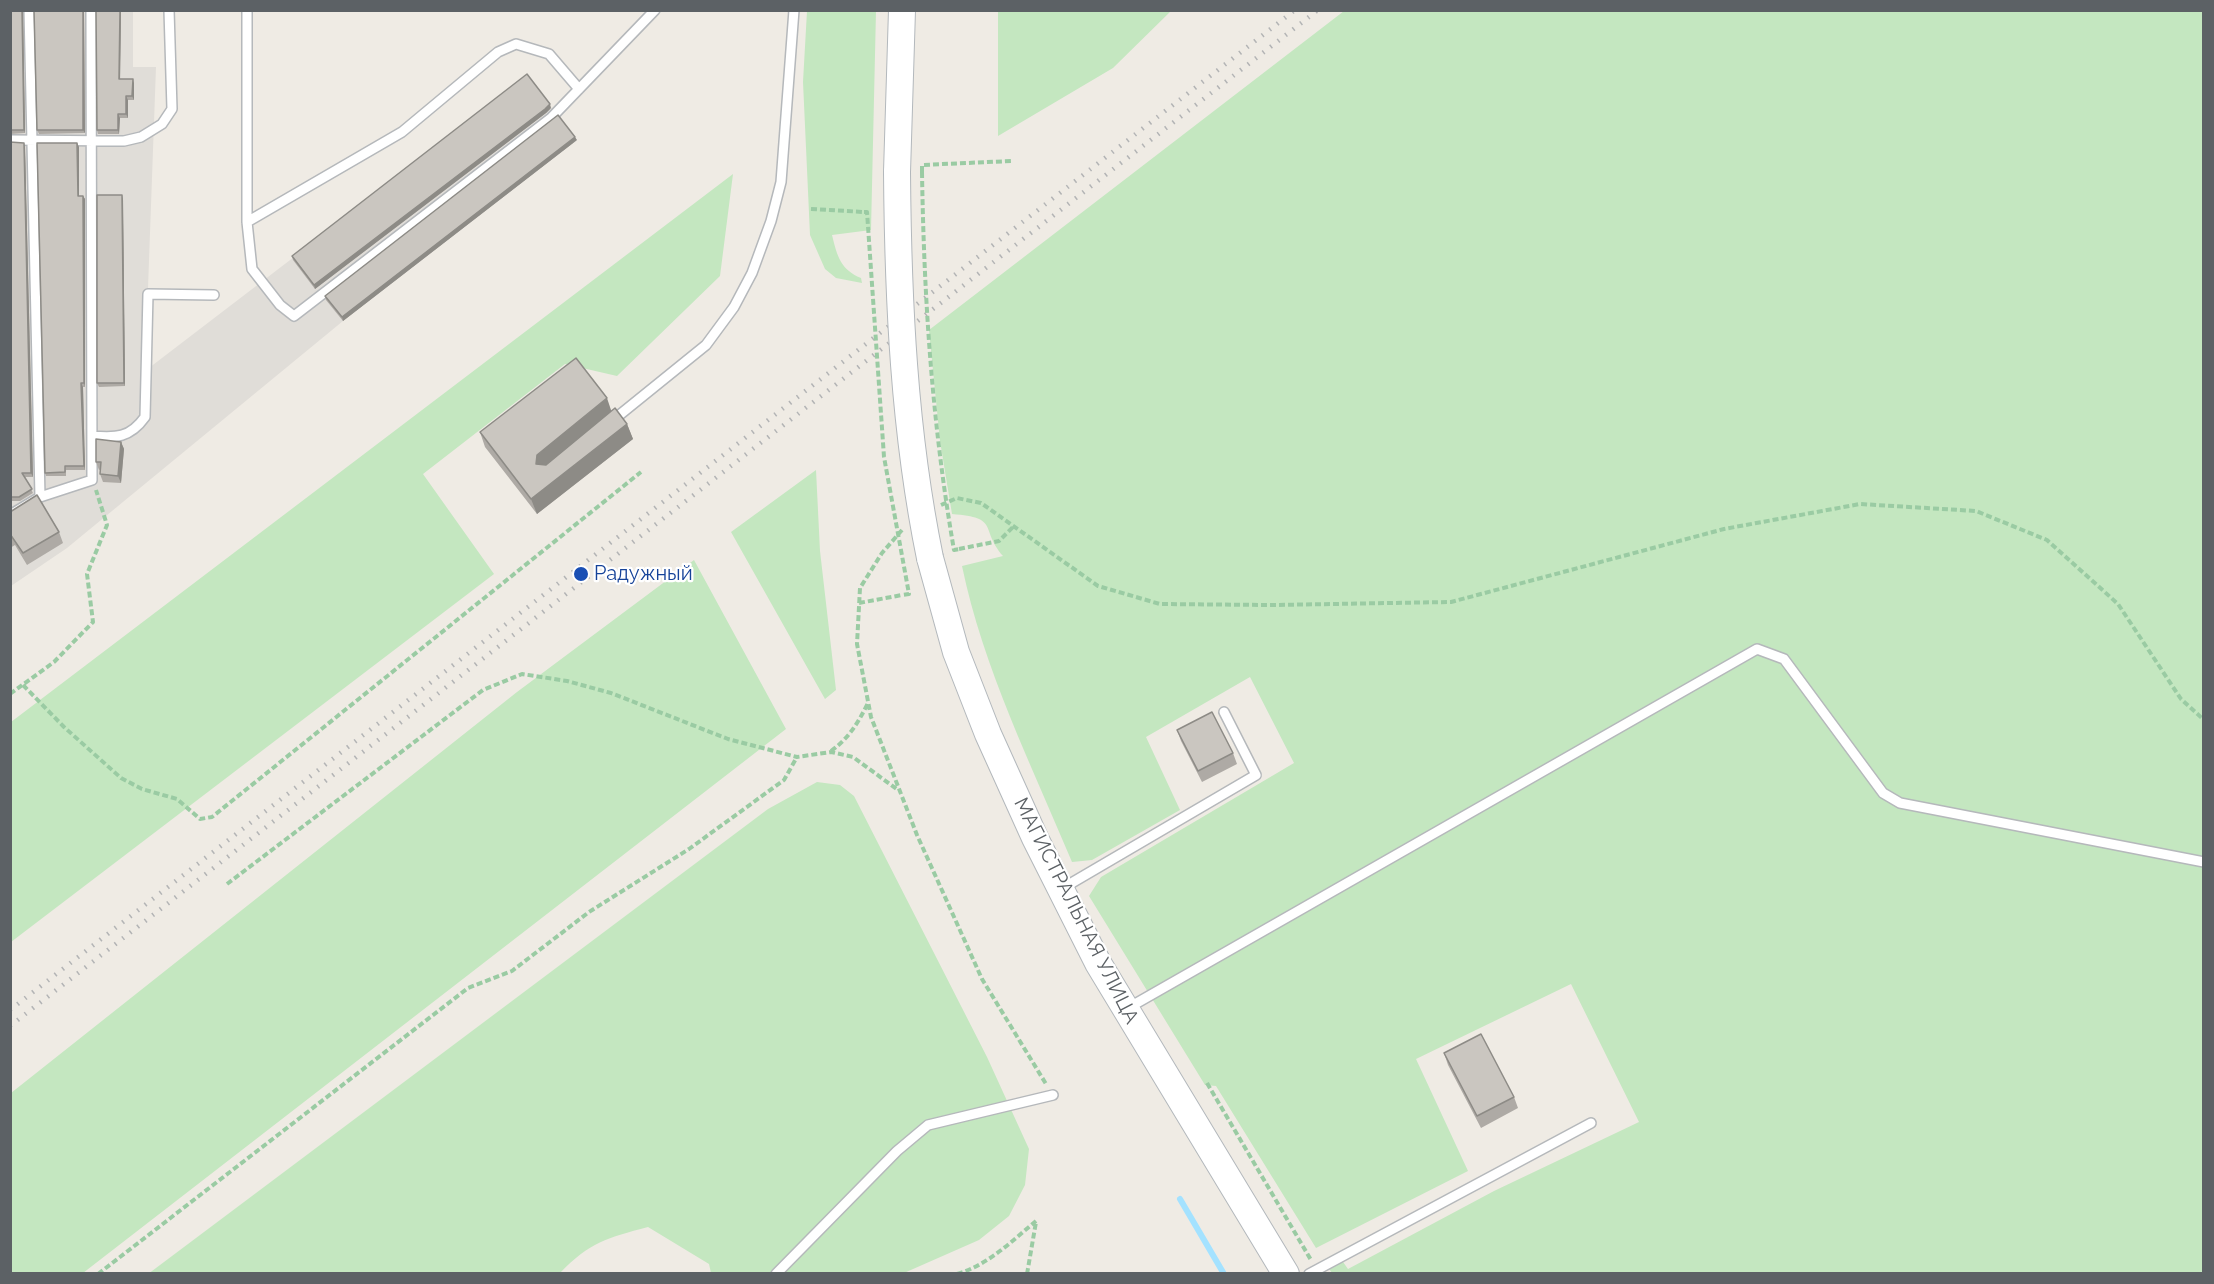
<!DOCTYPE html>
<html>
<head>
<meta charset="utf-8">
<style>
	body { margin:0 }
	#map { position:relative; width:2214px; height:1284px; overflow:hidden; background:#efebe4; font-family:Raleway,sans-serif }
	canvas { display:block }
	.frame { position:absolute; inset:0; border:12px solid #5c6165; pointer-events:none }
</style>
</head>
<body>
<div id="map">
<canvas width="2214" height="1284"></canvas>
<div class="frame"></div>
</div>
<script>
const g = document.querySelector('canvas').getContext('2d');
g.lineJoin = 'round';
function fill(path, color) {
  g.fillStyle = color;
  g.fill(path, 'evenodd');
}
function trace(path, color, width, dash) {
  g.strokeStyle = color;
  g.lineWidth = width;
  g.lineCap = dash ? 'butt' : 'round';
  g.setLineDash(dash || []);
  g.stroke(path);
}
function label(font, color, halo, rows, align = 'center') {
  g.font = font + ' Raleway,sans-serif';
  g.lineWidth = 4.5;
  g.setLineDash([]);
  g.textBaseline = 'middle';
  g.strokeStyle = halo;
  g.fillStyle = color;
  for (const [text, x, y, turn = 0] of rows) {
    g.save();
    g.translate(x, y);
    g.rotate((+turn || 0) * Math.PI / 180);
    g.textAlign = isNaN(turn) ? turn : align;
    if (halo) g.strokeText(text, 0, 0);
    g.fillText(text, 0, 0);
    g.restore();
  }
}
fill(new Path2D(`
	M11,11H133V67H156L145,371L528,78L577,140L343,321L67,548L11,586Z`), '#e0ddd8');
fill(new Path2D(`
	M807,11H876L871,230L832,235C837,256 841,270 861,278L862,283L836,278L825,269L810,235L803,82Z
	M998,11V10L1171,11L1113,68L998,136Z
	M1344,11H2203V1273H1332L1327,1266L1341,1259L1348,1269L1494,1191L1639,1122L1571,984L1416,1059L1468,1171L1316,1248L1216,1086L1205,1085L1089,896L1101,877L1294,763L1250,677L1146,737L1180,810L1092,860L1072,862C1032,766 983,668 962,566L1003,556C979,528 1001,518 952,514L940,441L929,330Z
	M733,174L720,276L617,376L565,364L423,474L494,574L11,942V722Z
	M816,470L820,551L836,690L825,699L731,532Z
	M694,560L786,729L83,1273H11V1093L517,692Z
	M817,782L840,785L854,796L987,1057L1029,1149L1025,1185L1009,1216L979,1240L904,1273H711L709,1264L648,1227C607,1238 590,1242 560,1273L148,1274L768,809Z`), '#c4e7c0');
trace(new Path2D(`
	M1180,1199L1224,1274`), '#a4e2ff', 6);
const lane = new Path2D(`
	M29,10L40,497
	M247,10V222L252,269L280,305L294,316L551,118L655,10
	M10,140L124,141L141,137L162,124L172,109L169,10
	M247,222L402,132L498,52L516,44L549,54L579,89
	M612,421L706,345L734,307L752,273L771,221L781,182L794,10
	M92,436C116,438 130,438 145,417L148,294L214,295
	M10,515L40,497L92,480L91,10
	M1063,888L1256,775L1224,712
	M1128,1008L1757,649L1784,659L1883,793L1900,803L2204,862
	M776,1274L897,1151L928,1125L1053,1095
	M1309,1274L1591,1123`);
const secondary = new Path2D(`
	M897,172L902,10
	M930,558L956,652L988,734L1035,838L1098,963L1286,1274`);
trace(lane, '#b5b8bb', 12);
trace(secondary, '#b3b8bc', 28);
trace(new Path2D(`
	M922,172V165L1011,161
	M811,209L864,212
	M941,505L957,498L981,503L1098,586L1160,604L1272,605L1451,602L1724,529L1860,504L1976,511L2047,540L2118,604L2181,699L2204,720
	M902,530L882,553L860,588L857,644L871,717L917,835L982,979L1046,1084
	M959,549L999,541L1014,526
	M859,603L902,595
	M23,685L64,727L121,778L142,789L177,799L200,819L212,817L641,472
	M10,694L54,662L93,622L87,574L107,525L96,490
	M831,751C849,738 858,723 868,703
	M227,884L483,690L522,674L567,681L611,693L728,739L797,757L831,752L853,757L898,790
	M1207,1083L1311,1260
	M98,1274L468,988L512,971L589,912L689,849L784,780L797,757
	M957,1274C988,1265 1012,1241 1036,1221
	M1027,1274L1036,1222`), '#9acba3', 4, [6, 3]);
trace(lane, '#fff', 9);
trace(secondary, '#fff', 26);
trace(new Path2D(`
	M10,1010L1295,10
	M10,1026L1318,10`), '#b3b4b5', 4.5, [1.5, 8]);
const secondaryBridge = new Path2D(`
	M897,172C898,301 904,431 930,558`);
trace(secondaryBridge, '#b3b8bc', 28, []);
trace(new Path2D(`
	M922,172C924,300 932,423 954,550L959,549
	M864,212H867L884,457L909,594L902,595`), '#9acba3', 4, [6, 3]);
trace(secondaryBridge, '#fff', 26);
fill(new Path2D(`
	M10,10H23L25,133L10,134Z
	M84,10L85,133L39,134L37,130Z
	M121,10L120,79L134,83V100H128V118H120L119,134H98L97,130Z
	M551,108L546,113L315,289L293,260L292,256Z
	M577,140L343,321L326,300L325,296Z
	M10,142L25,147L33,477H25L33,493L20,501H10Z
	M77,143L79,147V196H83L85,199V387H83L85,470H66V476H46L45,473Z
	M123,199L125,386L99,387L97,383Z
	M612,411L627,424L633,439L537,514L485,447L480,432Z
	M121,442L124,449L121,483L103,482L100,474L101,469L99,470L96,462Z
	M10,512L59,532L63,543L27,565L15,545L10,548Z
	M1177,730L1233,753L1237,764L1202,782L1181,741Z
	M1444,1053L1514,1097L1518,1108L1481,1128L1448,1065Z`), '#aeaaa5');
fill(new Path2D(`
	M22,10H23L25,133L24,130Z
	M83,10H84L85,133L83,130Z
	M120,10H121L120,83L119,79Z
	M133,79L134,83V100L132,96Z
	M126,96L128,100V118L126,114Z
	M550,104L551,108L546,113L315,289L314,285Z
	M118,114L120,118L119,134L118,130Z
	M575,137L577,140L343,321L342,317Z
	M24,143L25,147L33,477L31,473Z
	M77,143L79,147V200L78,196Z
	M122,195L123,199L125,386L124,383Z
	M83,196L85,199V387L84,383Z
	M81,383L83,387L85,470L84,466Z
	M607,398L612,413L543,470L536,464L537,455Z
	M627,424L633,439L537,514L531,499Z
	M121,442L124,449L121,483L118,476Z`), '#8d8b86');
const building = new Path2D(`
	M10,10H22L24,130H10Z
	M34,10H83V130H37Z
	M96,10H120L119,79H133L132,96H126V114H118V130H97Z
	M527,74L550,104L545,109L314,285L292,256Z
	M558,115L575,137L342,317L325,296Z
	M10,142L24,143L31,473H22L32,489L19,497H10Z
	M37,143H77L78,196H83L84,383H81L84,466H65V472L45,473Z
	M97,195H122L124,383H97Z
	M576,358L607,398L537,455L536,464L546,465L615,408L627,424L531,499L480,432Z
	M96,439L121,442L118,476L100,474L101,462H96Z
	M37,495L59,532L23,553L10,534V512Z
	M1212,712L1233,753L1198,771L1177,730Z
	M1481,1034L1514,1097L1477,1116L1444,1053Z`);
fill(building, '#cac6c0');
trace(building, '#8d8b86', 1.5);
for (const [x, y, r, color] of [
	[581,574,8,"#1a4fb4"]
]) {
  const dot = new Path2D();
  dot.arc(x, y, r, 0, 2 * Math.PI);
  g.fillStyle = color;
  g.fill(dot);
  trace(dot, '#fff', 2);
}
label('20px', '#164399', '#fff', [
	["Радужный",594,574]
], 'left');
label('20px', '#5c6165', '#fff', [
	["МАГИСТРАЛЬНАЯ УЛИЦА",1076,911,63]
]);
</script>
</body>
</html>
